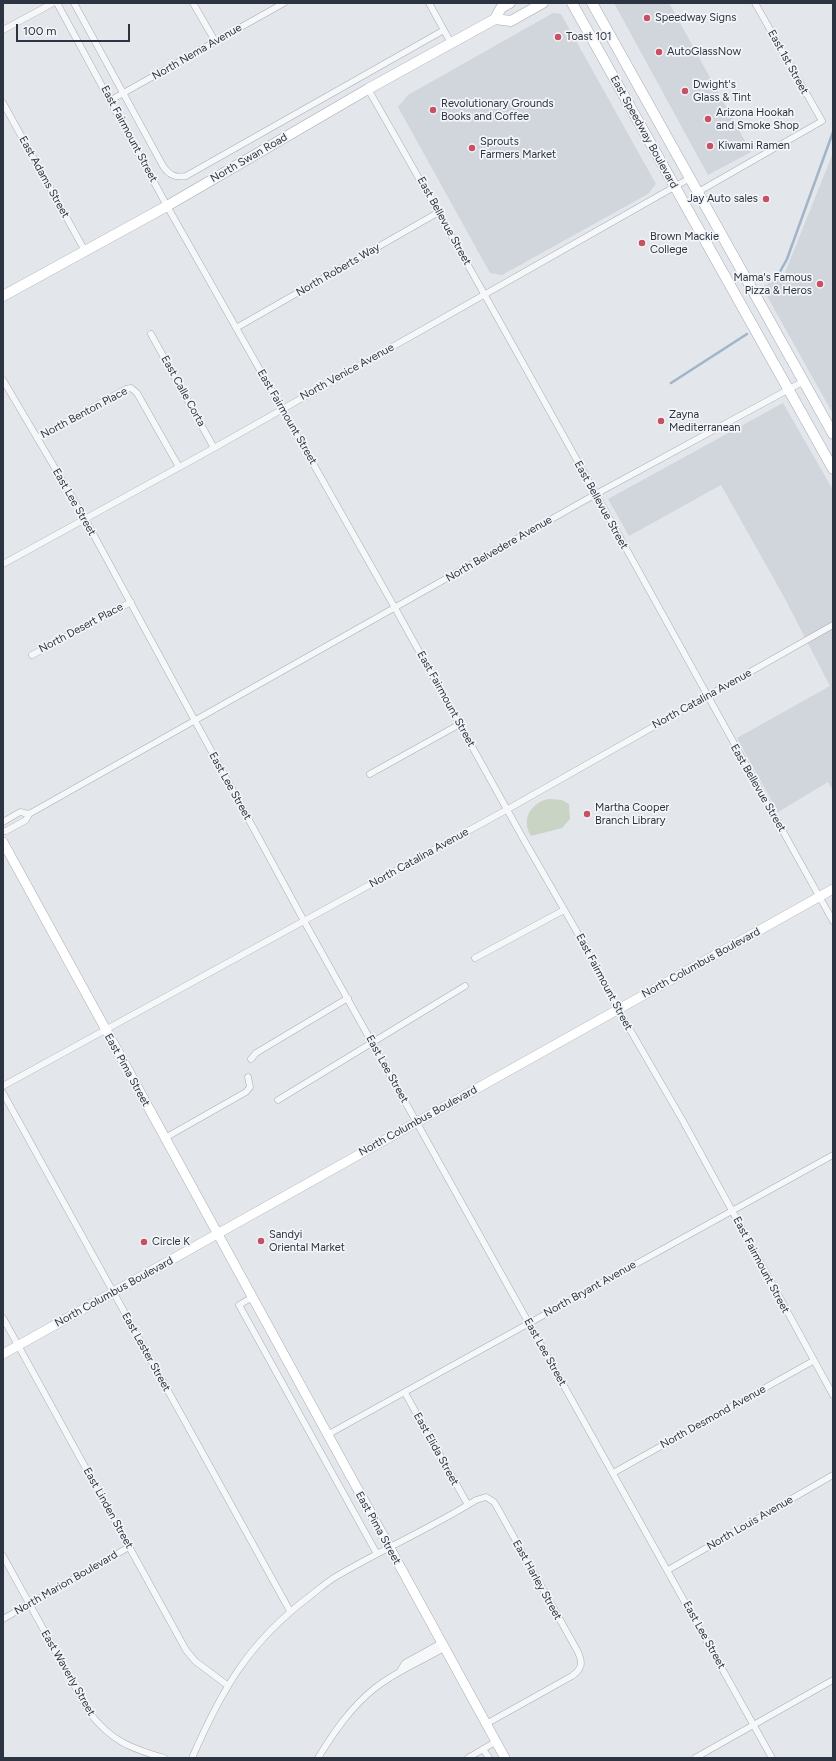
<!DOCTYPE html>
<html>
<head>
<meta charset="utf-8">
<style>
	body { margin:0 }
	#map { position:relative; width:836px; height:1761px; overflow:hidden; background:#e3e6ea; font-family:Figtree,sans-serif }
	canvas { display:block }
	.frame { position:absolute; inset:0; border:4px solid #2c3442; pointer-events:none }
	.scale { position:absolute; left:16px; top:24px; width:114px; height:18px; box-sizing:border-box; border:2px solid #2c3442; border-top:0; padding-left:5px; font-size:12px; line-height:14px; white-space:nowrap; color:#2c3442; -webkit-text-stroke:3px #f3f5f8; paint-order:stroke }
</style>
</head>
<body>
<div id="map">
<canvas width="836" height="1761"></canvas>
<div class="frame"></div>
<div class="scale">100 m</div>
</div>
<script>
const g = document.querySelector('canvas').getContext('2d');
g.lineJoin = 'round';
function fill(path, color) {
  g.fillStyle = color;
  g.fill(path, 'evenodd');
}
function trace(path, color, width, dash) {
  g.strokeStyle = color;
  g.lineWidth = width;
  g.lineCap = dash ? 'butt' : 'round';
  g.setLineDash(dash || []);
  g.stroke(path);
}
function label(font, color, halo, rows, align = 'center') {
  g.font = font + ' Figtree,sans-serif';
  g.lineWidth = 3.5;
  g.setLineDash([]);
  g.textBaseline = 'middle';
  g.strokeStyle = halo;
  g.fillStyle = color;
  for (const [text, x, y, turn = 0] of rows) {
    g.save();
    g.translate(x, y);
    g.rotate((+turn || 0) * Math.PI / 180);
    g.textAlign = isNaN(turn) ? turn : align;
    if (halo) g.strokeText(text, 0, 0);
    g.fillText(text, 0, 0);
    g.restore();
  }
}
fill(new Path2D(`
	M614,3H669L751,152L708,175Z
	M553,13L561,14L656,184L648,194L502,275L490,273L398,107L408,95Z
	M833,153V414L762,287L784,275Z
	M783,403L833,490V791L828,782L778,812L737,738L830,686L783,595L721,485L629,536L608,499Z`), '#d1d5dc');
fill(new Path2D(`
	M549,799L562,800L569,804L570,819L562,828L531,836C520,819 532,802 549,799Z`), '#c9d4c5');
trace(new Path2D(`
	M777,277L787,259L833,132
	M671,383L747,334`), '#a1b4c8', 2.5);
const street = new Path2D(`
	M57,3L167,206L395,608L524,840L584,944L618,1009L683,1121L833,1395
	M74,3L163,166C169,175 175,178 186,176L444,30
	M193,3L215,41
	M429,3L451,43
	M3,30L53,3
	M368,89C526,364 678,644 833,921
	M111,100L284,3
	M3,103L85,251
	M698,192L822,121L755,3
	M236,328L439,212
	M151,334L214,448
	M3,380L85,519L304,921L772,1758
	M37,438L126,389L131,388L137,393L179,467
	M3,564L214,448L690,178
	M32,655L131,602
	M370,774L460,724
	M29,814L596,494L804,381
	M3,822L20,812L29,814
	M3,831H6L26,820L29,814
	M475,958L564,910
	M251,1059L256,1053L348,998
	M3,1086L508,809L833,625
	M3,1093L290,1611
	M278,1100L465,986
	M165,1138L246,1092L250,1087L248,1077
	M251,1298L239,1305L377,1554
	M3,1318L186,1650L195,1661L227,1685
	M405,1393L468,1505
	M327,1435L833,1155
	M613,1473L813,1361
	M3,1556L89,1712C111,1741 130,1748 164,1758
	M668,1570L833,1475
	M3,1619L129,1547
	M400,1671L405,1663L441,1643
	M483,1749L489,1758
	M192,1758C222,1689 249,1642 310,1596C319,1589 328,1581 337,1576C383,1549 431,1528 476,1500L486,1497L494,1502L497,1507L578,1652C583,1663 582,1669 572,1676L486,1724
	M318,1758C334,1732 351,1707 375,1688C396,1671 422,1661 444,1648
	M468,1758L495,1742
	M695,1758L833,1680`);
const secondary = new Path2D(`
	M3,842L505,1758
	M3,1354L833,889`);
const primary = new Path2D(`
	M572,3L833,469
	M592,3L833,434
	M495,19L511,21L543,3
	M3,296L167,206L368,89L495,19L501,8L510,3`);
trace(street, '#a8adb4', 7);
trace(secondary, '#a8adb4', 10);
trace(primary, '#a3aab6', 11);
trace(street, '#f6f7f9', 6);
trace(secondary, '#fff', 9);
trace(primary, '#fff', 10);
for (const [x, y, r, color] of [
	[647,18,4,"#c75063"],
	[558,37,4,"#c75063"],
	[659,52,4,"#c75063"],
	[685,91,4,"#c75063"],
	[433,110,4,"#c75063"],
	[708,119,4,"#c75063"],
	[710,146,4,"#c75063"],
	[472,148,4,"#c75063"],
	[766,199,4,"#c75063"],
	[642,243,4,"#c75063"],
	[820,284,4,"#c75063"],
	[661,421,4,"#c75063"],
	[587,814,4,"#c75063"],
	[261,1241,4,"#c75063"],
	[144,1242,4,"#c75063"]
]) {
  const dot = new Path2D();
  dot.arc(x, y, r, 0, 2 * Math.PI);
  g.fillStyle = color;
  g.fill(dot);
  trace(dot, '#f3f5f8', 1.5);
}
label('11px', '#2c3442', '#f3f5f8', [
	["Speedway Signs",655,18],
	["Toast 101",566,37],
	["AutoGlassNow",667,52],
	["Dwight's",693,85],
	["Glass & Tint",693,98],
	["Revolutionary Grounds",441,104],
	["Books and Coffee",441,117],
	["Arizona Hookah",716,113],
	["and Smoke Shop",716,126],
	["Sprouts",480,142],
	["Farmers Market",480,155],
	["Kiwami Ramen",718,146],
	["Jay Auto sales",758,199,"right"],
	["Brown Mackie",650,237],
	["College",650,250],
	["Mama's Famous",812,278,"right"],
	["Pizza & Heros",812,291,"right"],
	["Zayna",669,415],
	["Mediterranean",669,428],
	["Martha Cooper",595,808],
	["Branch Library",595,821],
	["Sandyi",269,1235],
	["Oriental Market",269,1248],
	["Circle K",152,1242]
], 'left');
label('11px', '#2c3442', '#f3f5f8', [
	["North Nema Avenue",197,52,-30],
	["East 1st Street",788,62,61],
	["East Speedway Boulevard",644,132,61],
	["East Fairmount Street",129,134,62],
	["North Swan Road",249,158,-30],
	["East Adams Street",44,177,61],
	["East Bellevue Street",444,221,61],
	["North Roberts Way",338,270,-30],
	["North Venice Avenue",347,372,-29],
	["East Calle Corta",183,391,61],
	["North Benton Place",84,413,-28],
	["East Fairmount Street",287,417,60],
	["East Lee Street",74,502,60],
	["East Bellevue Street",601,505,61],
	["North Belvedere Avenue",499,549,-30],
	["North Desert Place",81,628,-28],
	["East Fairmount Street",446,699,61],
	["North Catalina Avenue",702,699,-29],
	["East Lee Street",230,786,61],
	["East Bellevue Street",758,788,60],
	["North Catalina Avenue",419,858,-29],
	["North Columbus Boulevard",701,963,-29],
	["East Fairmount Street",604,982,62],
	["East Lee Street",387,1069,61],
	["East Pima Street",127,1070,61],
	["North Columbus Boulevard",418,1121,-29],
	["East Fairmount Street",761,1265,62],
	["North Bryant Avenue",590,1289,-29],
	["North Columbus Boulevard",114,1292,-29],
	["East Lester Street",146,1352,61],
	["East Lee Street",545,1352,61],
	["North Desmond Avenue",713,1417,-29],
	["East Elida Street",436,1449,61],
	["East Linden Street",108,1508,61],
	["North Louis Avenue",750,1523,-30],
	["East Pima Street",378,1528,61],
	["East Harley Street",537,1580,61],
	["North Marion Boulevard",66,1583,-30],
	["East Lee Street",704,1635,61],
	["East Waverly Street",68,1673,60]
]);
</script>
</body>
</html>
